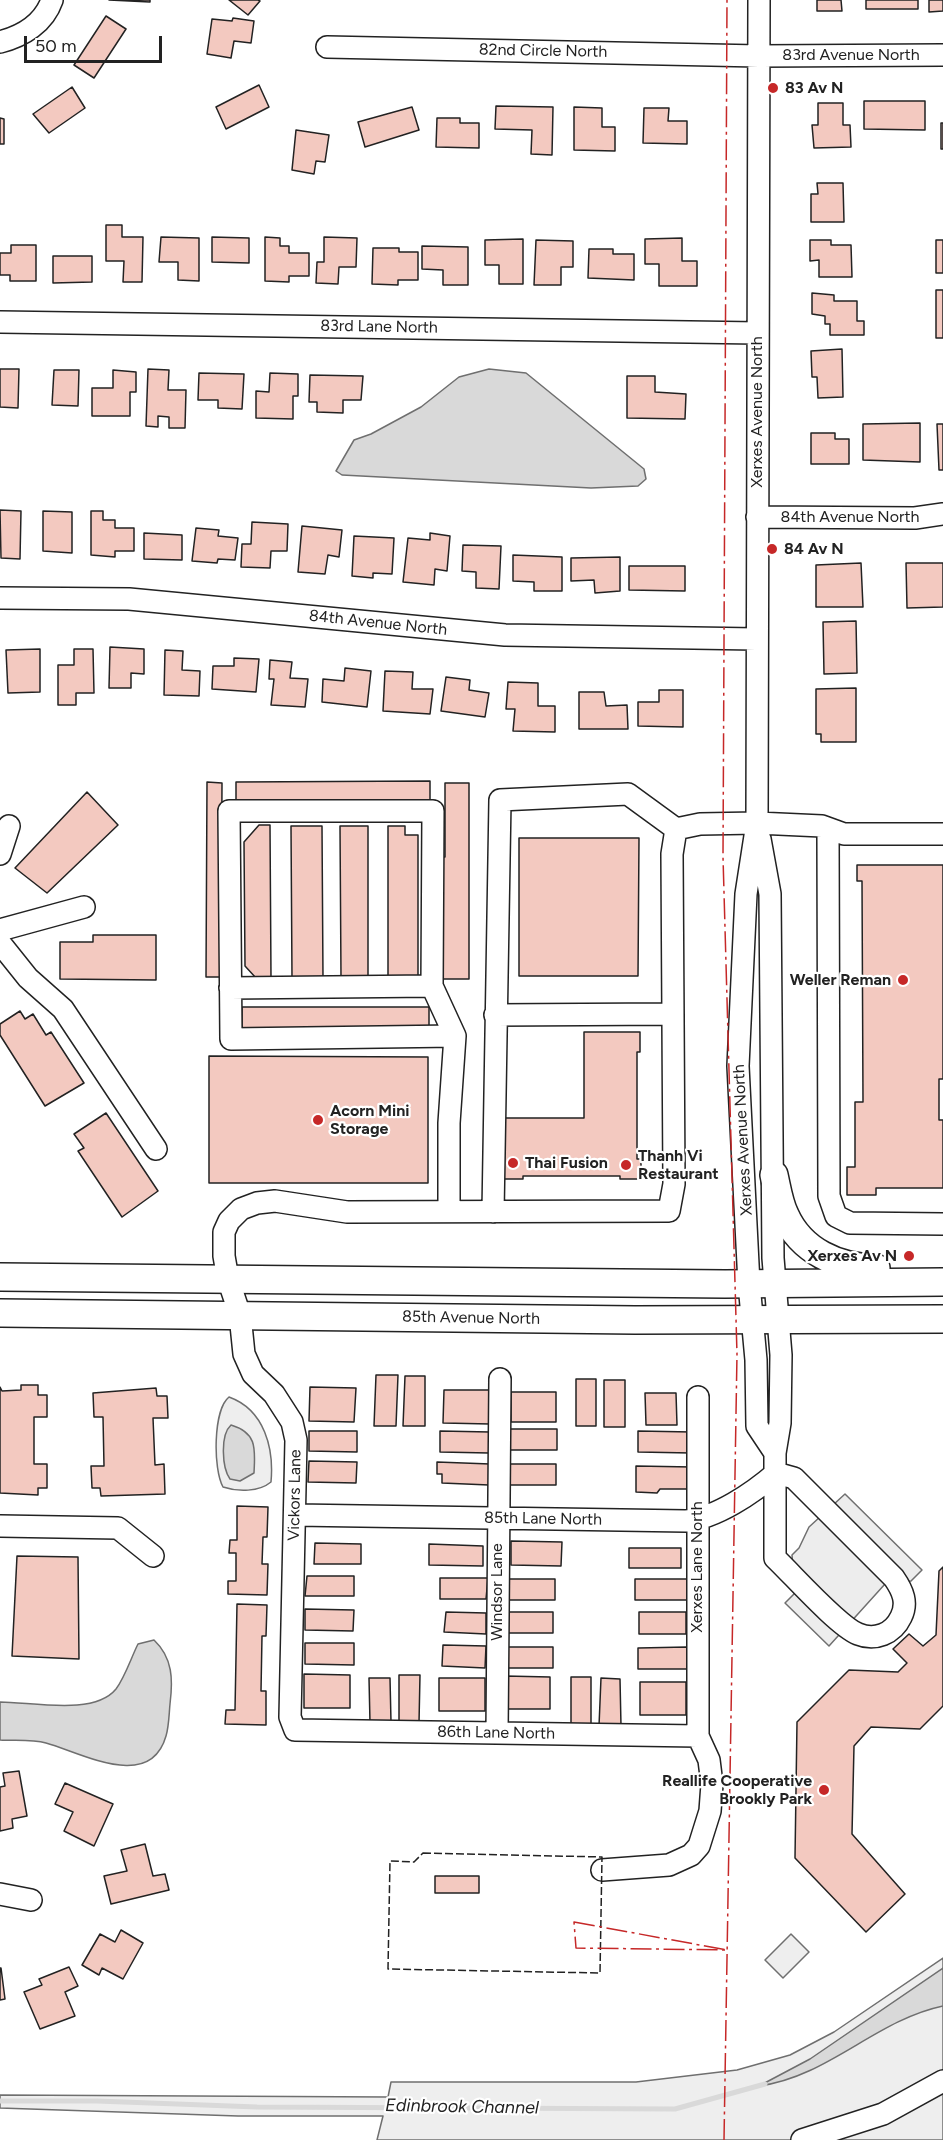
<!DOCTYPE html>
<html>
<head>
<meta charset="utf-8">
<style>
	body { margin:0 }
	#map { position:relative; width:943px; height:2140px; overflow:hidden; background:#fff; font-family:Figtree,sans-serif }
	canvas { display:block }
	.scale { position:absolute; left:24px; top:36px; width:138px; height:27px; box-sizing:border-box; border:3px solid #222; border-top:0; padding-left:8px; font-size:18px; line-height:21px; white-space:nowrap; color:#222; -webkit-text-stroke:4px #fff; paint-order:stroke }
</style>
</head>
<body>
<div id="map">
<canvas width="943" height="2140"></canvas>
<div class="scale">50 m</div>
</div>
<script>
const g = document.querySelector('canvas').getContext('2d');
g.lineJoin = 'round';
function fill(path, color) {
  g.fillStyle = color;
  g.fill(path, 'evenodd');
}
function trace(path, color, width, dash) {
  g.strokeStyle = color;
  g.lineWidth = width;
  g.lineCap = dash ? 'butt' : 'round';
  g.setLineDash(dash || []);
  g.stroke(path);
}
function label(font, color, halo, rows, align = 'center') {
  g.font = font + ' Figtree,sans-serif';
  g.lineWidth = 4.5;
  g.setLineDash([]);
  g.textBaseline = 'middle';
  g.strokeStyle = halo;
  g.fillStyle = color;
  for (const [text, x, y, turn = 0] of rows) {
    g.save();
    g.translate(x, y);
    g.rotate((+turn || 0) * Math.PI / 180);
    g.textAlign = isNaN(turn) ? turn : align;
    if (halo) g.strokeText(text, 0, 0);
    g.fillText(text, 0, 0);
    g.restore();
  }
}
const green = new Path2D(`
	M229,1397C265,1410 274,1449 271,1482C259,1492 238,1492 223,1487C213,1469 213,1410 229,1397Z
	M791,1934L809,1952L783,1978L765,1960Z
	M943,1958V2140H377L383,2116H238L0,2108V2095L388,2097L391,2082H636L737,2070L790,2055L834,2032Z`);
fill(green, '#eee');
trace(green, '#6f6f6f', 1.5);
const parking = new Path2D(`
	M845,1494L922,1570L911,1581L885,1584L829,1646L785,1603L795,1593L792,1555L799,1548L809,1527Z`);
fill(parking, '#ededed');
trace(parking, '#6f6f6f', 1.5);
const water = new Path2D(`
	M489,369L526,373L644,469L646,479L638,486L591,488L342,475L336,471L354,440L371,434L421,407L459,377Z
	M231,1425C258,1433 255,1450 254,1473L240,1481L230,1479C222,1468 220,1435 231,1425Z
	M154,1640C173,1658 173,1680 170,1704C169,1714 169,1726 166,1736C150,1792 82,1753 46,1743C32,1739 15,1741 0,1740V1702C32,1702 94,1716 116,1689C125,1677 131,1658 138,1644Z
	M943,1968V2006C876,2020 828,2077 759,2086L810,2059Z`);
fill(water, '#d9d9d9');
trace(water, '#6f6f6f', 1.5);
trace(new Path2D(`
	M0,2101H97L257,2107L675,2109L765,2084`), '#d9d9d9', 5);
const building = new Path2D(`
	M109,0H150V2Z
	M229,0H258L260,1L248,15Z
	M817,0H841L842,11H817Z
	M866,0H918V9H866Z
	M929,0H943V11L929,12Z
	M106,16L126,29L94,78L74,65Z
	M233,18L254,21L251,43L234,41L231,58L207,54L212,19L232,21Z
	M259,85L269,107L226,129L216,107Z
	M72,87L85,108L49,133L33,114Z
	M864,101H925V130L864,129Z
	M818,103H843V125H850L851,147L814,148L812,125H818Z
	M496,106L553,107L552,155L531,154L532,130L495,129Z
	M412,107L419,130L365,147L358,122Z
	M574,107L602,108V127H615V151L574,150Z
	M644,108H669L668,121H687V144L643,143Z
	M0,118L4,119V144H0Z
	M437,118H460V123H479V148L436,147Z
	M941,123H943V149H941Z
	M296,130L329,135L325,162L316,161L314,174L292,170Z
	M817,183H843L844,222H811V194H818Z
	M106,225H122V237H143L142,282H123L124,261H106Z
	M161,237L199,238V281L178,280V262H159Z
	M212,237L249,238V263L212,262Z
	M265,237L280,238V246H289V253H309V276H289V282L265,281Z
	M324,237L357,238L356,267H339L338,284L316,283L317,262H324Z
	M682,238V261H697V286H659V264H645V239Z
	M523,239V284H499V265H485V240Z
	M536,240L573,241V267H561V285H534Z
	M810,240H831V245H851L852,277H819V260L810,261Z
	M936,240H943V273H936Z
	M11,245H36V281H10V275H0V253H11Z
	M422,246L468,247V285H443V270L422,269Z
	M373,248H399V252H418V280H398V285L372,284Z
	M589,249H613V254H634V280L588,278Z
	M53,256H92V282L53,283Z
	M936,290H943V338H936Z
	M812,293L834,295V301H857V321H864V335H830V324H825V316L812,314Z
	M842,349L843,397L818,398L817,377H812L811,351Z
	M0,369H19L18,408L0,407Z
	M148,369L169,370L168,390H186L185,428H169V417L158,416V427L146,426Z
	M54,370H79L78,406L52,405Z
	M113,370L136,372V392H130V416H92V388H113Z
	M199,373L244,374L242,409L218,408V400H198Z
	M270,373L298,374V396H293V419L256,418V391L269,392Z
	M310,375L363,376L361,400H343V413L317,412V402H309Z
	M627,376H655V392L686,394L685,419L627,418Z
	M920,423V462L863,460V424Z
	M937,424H943V470H939Z
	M811,433H835V439H849V464H811Z
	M0,510L21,511L20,559L1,558Z
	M43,511L72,512V553L43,551Z
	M91,511H103V520H115V528H134V551H115V557L91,555Z
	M252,522L288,524L287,551H271L270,568L241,567L242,544H251Z
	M302,526L342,530L339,557L328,555L325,574L298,572Z
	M196,528L219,530L218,536L238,538L235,560L218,559L217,563L192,561Z
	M144,533L182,535V560L144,559Z
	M430,533L450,536L447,571L435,569L434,585L403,582L408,538L430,540Z
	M354,536L394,538L392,574L373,573V578L352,576Z
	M463,545L501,546L499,589L476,588V572L462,571Z
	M513,555L562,557V591H534V582L513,581Z
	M620,557V591L595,593L594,580L571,581V558Z
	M861,563L863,607H816V565Z
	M906,563H943V607L907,608Z
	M629,566H685V591L629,590Z
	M856,621L857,673L824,674L823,622Z
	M110,647L144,649V674L131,673V688H109Z
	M40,649V692L8,693L6,650Z
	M74,649H93L94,693H76V705H58V665H74Z
	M165,650L183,651L182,670L200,671L199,696L164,695Z
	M234,658L259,659L256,692L212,689L213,666H234Z
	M270,660L292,662L290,678L308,679L305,707L271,705L274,679H269Z
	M345,668L371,671L367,707L322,702L323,679L344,681Z
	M385,671L413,672L412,689H433L430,714L383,711Z
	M446,677L470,680L469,690L489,693L485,717L441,711Z
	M508,682L538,683V706H555V732L513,731L515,709H506Z
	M856,688V742H821V734H816V689Z
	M659,690H683V727L638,726V702H659Z
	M579,692H604L606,706L627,705L628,729H579Z
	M430,781V802L236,803V782Z
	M207,782L222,783L221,977H206Z
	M445,783H469V979H440V857H445Z
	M87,792L118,825L47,893L15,868Z
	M259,825H270L271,978H256L245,966L244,842Z
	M291,826H322L323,979H292Z
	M340,826H368V980L341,978Z
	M388,826H405V835H418V980H388Z
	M519,838H639L638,976H519Z
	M857,865H943V1079H939V1120H943V1188H876V1195H847V1167H855V1102H863L862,881H857Z
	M93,935H156V980L60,979V942H93Z
	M242,1007H429V1032H242Z
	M20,1011L25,1019L33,1014L46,1035L51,1032L84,1083L45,1106L0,1035V1024Z
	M584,1032H640V1052H637V1159H641V1179H620V1176H523V1179H502V1118H584Z
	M209,1056L428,1057V1183H209Z
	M106,1113L158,1191L122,1217L78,1151L84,1148L74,1134Z
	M376,1375H398L396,1426H374Z
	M405,1376H425V1426H403Z
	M576,1379H596V1426H576Z
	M604,1380H625V1427H604Z
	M21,1385H38V1395H47V1417H34V1464H47V1488H38V1495L0,1493V1387L2,1391L21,1390Z
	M310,1387L356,1388L354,1422L309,1421Z
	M156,1388L157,1396H167L168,1418H153L155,1465L164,1464L165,1494L101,1496L100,1488H92L91,1466H104L103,1417H94L93,1393Z
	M444,1390H491L490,1424L443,1423Z
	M511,1392H556V1422H511Z
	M645,1393H676L677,1425H646Z
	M507,1429H557V1450H507Z
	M309,1431H357V1452L309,1451Z
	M440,1431L490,1432L489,1453L440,1452Z
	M638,1431L692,1432L691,1453L638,1452Z
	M309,1461L357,1462L356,1483L308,1482Z
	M437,1462L490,1464L489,1485L442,1483V1474H437Z
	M507,1464H556V1485H507Z
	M636,1466L692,1467V1489H660L657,1493L636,1492Z
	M237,1506L268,1507L267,1537H263L262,1564H268L267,1595L228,1594V1581H236V1553H229L230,1540H237Z
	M511,1541L562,1542L561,1566L511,1565Z
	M315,1543L361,1544V1564H314Z
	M429,1544L483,1546V1566L429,1565Z
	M629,1548H681V1568H629Z
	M17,1556L78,1557L79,1659L12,1656Z
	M943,1567V1706L920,1729L871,1727L854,1746L852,1834L905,1894L866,1932L795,1858L797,1722L849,1670L898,1672L907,1663L893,1649L909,1634L923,1646L936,1635L939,1571Z
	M307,1576H354V1596H305Z
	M440,1578H488L486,1599H440Z
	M506,1579H555V1600H506Z
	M635,1579H687V1600H635Z
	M237,1604L267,1605L266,1636H262L261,1691H266V1725L225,1724L226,1710H235Z
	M305,1609L354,1610L353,1631L305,1630Z
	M446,1612L486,1613V1634L444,1632Z
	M504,1612H553V1633H504Z
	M639,1612H686V1634H639Z
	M305,1643H354V1665L305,1664Z
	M443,1645L486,1646L485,1668L442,1666Z
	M504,1647H553V1668H504Z
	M687,1647V1669H638V1648Z
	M304,1674L350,1675V1708H304Z
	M399,1675H420L419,1723H399Z
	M505,1676L550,1677V1709H505Z
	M571,1677H591V1726H571Z
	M369,1678H390L391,1722L370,1723Z
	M439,1678H485V1711H439Z
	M601,1678L620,1679L621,1726H599Z
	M640,1682H686V1715H640Z
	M19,1771L27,1816L12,1819L13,1828L0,1831V1787L5,1786L3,1773Z
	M65,1783L113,1804L94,1846L64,1831L73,1812L55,1804Z
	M145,1844L153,1876L165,1874L169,1890L111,1904L104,1876L127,1871L121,1850Z
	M435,1876H479V1893H435Z
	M121,1930L143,1943L123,1979L102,1968L99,1975L82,1965L100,1934L115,1942Z
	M69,1967L78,1986L65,1992L75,2016L40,2029L24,1992L42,1985L39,1979Z
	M1,1968L5,1999L0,2000V1968Z`);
fill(building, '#f3c9c0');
trace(building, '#222', 1.5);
const minor = new Path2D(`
	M759,0L757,823L746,894L738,1066L749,1284L756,1360L757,1426L775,1453
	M0,42C23,36 44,23 52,0
	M327,47L759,56L943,55
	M0,322L758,333
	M757,517L915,518L943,514
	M0,598L129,599L505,635L756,639
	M828,829L829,1196L836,1216L850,1223L943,1224
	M760,839L770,894L773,1258L781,1355L780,1423L775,1453V1558C793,1575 838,1626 858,1634C875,1641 893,1634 901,1617C908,1603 903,1591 894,1578L794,1478L776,1473
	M0,854L9,826
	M0,930L84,907
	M0,943L28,978L63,1009L156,1149
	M230,988L432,986
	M495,1015L673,1014
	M449,1211V1123L455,1036L432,986L433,811H229L231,1039L455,1036
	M493,1212L500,800L628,794L676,829
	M296,1515L686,1521C716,1518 753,1493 776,1473
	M0,1526L118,1528L153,1556
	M497,1733L500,1379
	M698,1736L295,1730L290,1717L296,1440L292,1422L274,1394L253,1374L244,1354L240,1315L228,1279L224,1256V1232L229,1221L241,1209L257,1203L275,1201L347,1212L669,1211L674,1184L672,854L676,829L700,824L757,823L822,826L844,834H943
	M602,1870L669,1865L691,1855L699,1846L710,1811L712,1784L709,1760L698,1736V1397
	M0,1894L31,1900
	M802,2140L883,2114L943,2081`);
const major = new Path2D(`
	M774,1175C777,1188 779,1203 785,1215C801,1251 838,1268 876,1268
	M0,1277L725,1284L943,1282
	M0,1313L635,1320L943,1319`);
trace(minor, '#222', 24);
trace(major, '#222', 30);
trace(minor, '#fff', 21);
trace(major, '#fff', 27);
trace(new Path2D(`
	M423,1853L602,1857L600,1973L388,1969L390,1861L414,1862Z`), '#222', 1.5, [8, 3]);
trace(new Path2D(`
	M574,1922L727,1950L576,1948Z
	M724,2140L737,1354L723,857L727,0`), '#c62828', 1.5, [21, 4.5, 3, 4.5]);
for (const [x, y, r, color] of [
	[773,88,6,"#c62828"],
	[772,549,6,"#c62828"],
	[903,980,6,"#c62828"],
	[318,1120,6,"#c62828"],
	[513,1163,6,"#c62828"],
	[626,1165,6,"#c62828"],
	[909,1256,6,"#c62828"],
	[824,1790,6,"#c62828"]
]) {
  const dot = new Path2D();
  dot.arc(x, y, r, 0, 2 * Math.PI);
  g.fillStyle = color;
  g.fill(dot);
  trace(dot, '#fff', 2);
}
label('16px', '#222', '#fff', [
	["82nd Circle North",543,51,1],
	["83rd Avenue North",851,55],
	["83rd Lane North",379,327,1],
	["Xerxes Avenue North",757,412,-90],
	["84th Avenue North",850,517],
	["84th Avenue North",378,623,6],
	["Xerxes Avenue North",743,1140,-93],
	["85th Avenue North",471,1318,1],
	["Vickors Lane",295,1495,-89],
	["85th Lane North",543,1519,1],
	["Xerxes Lane North",697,1567,-90],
	["Windsor Lane",497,1592,-90],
	["86th Lane North",496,1733,1]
]);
label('bold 16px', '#222', '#fff', [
	["83 Av N",785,88],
	["84 Av N",784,549],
	["Weller Reman",891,980,"right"],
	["Acorn Mini",330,1111],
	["Storage",330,1129],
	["Thanh Vi",638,1156],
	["Restaurant",638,1174],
	["Thai Fusion",525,1163],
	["Xerxes Av N",897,1256,"right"],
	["Reallife Cooperative",812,1781,"right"],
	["Brookly Park",812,1799,"right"]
], 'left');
label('italic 18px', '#222', '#fff', [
	["Edinbrook Channel",462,2107,1]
]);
</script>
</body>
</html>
